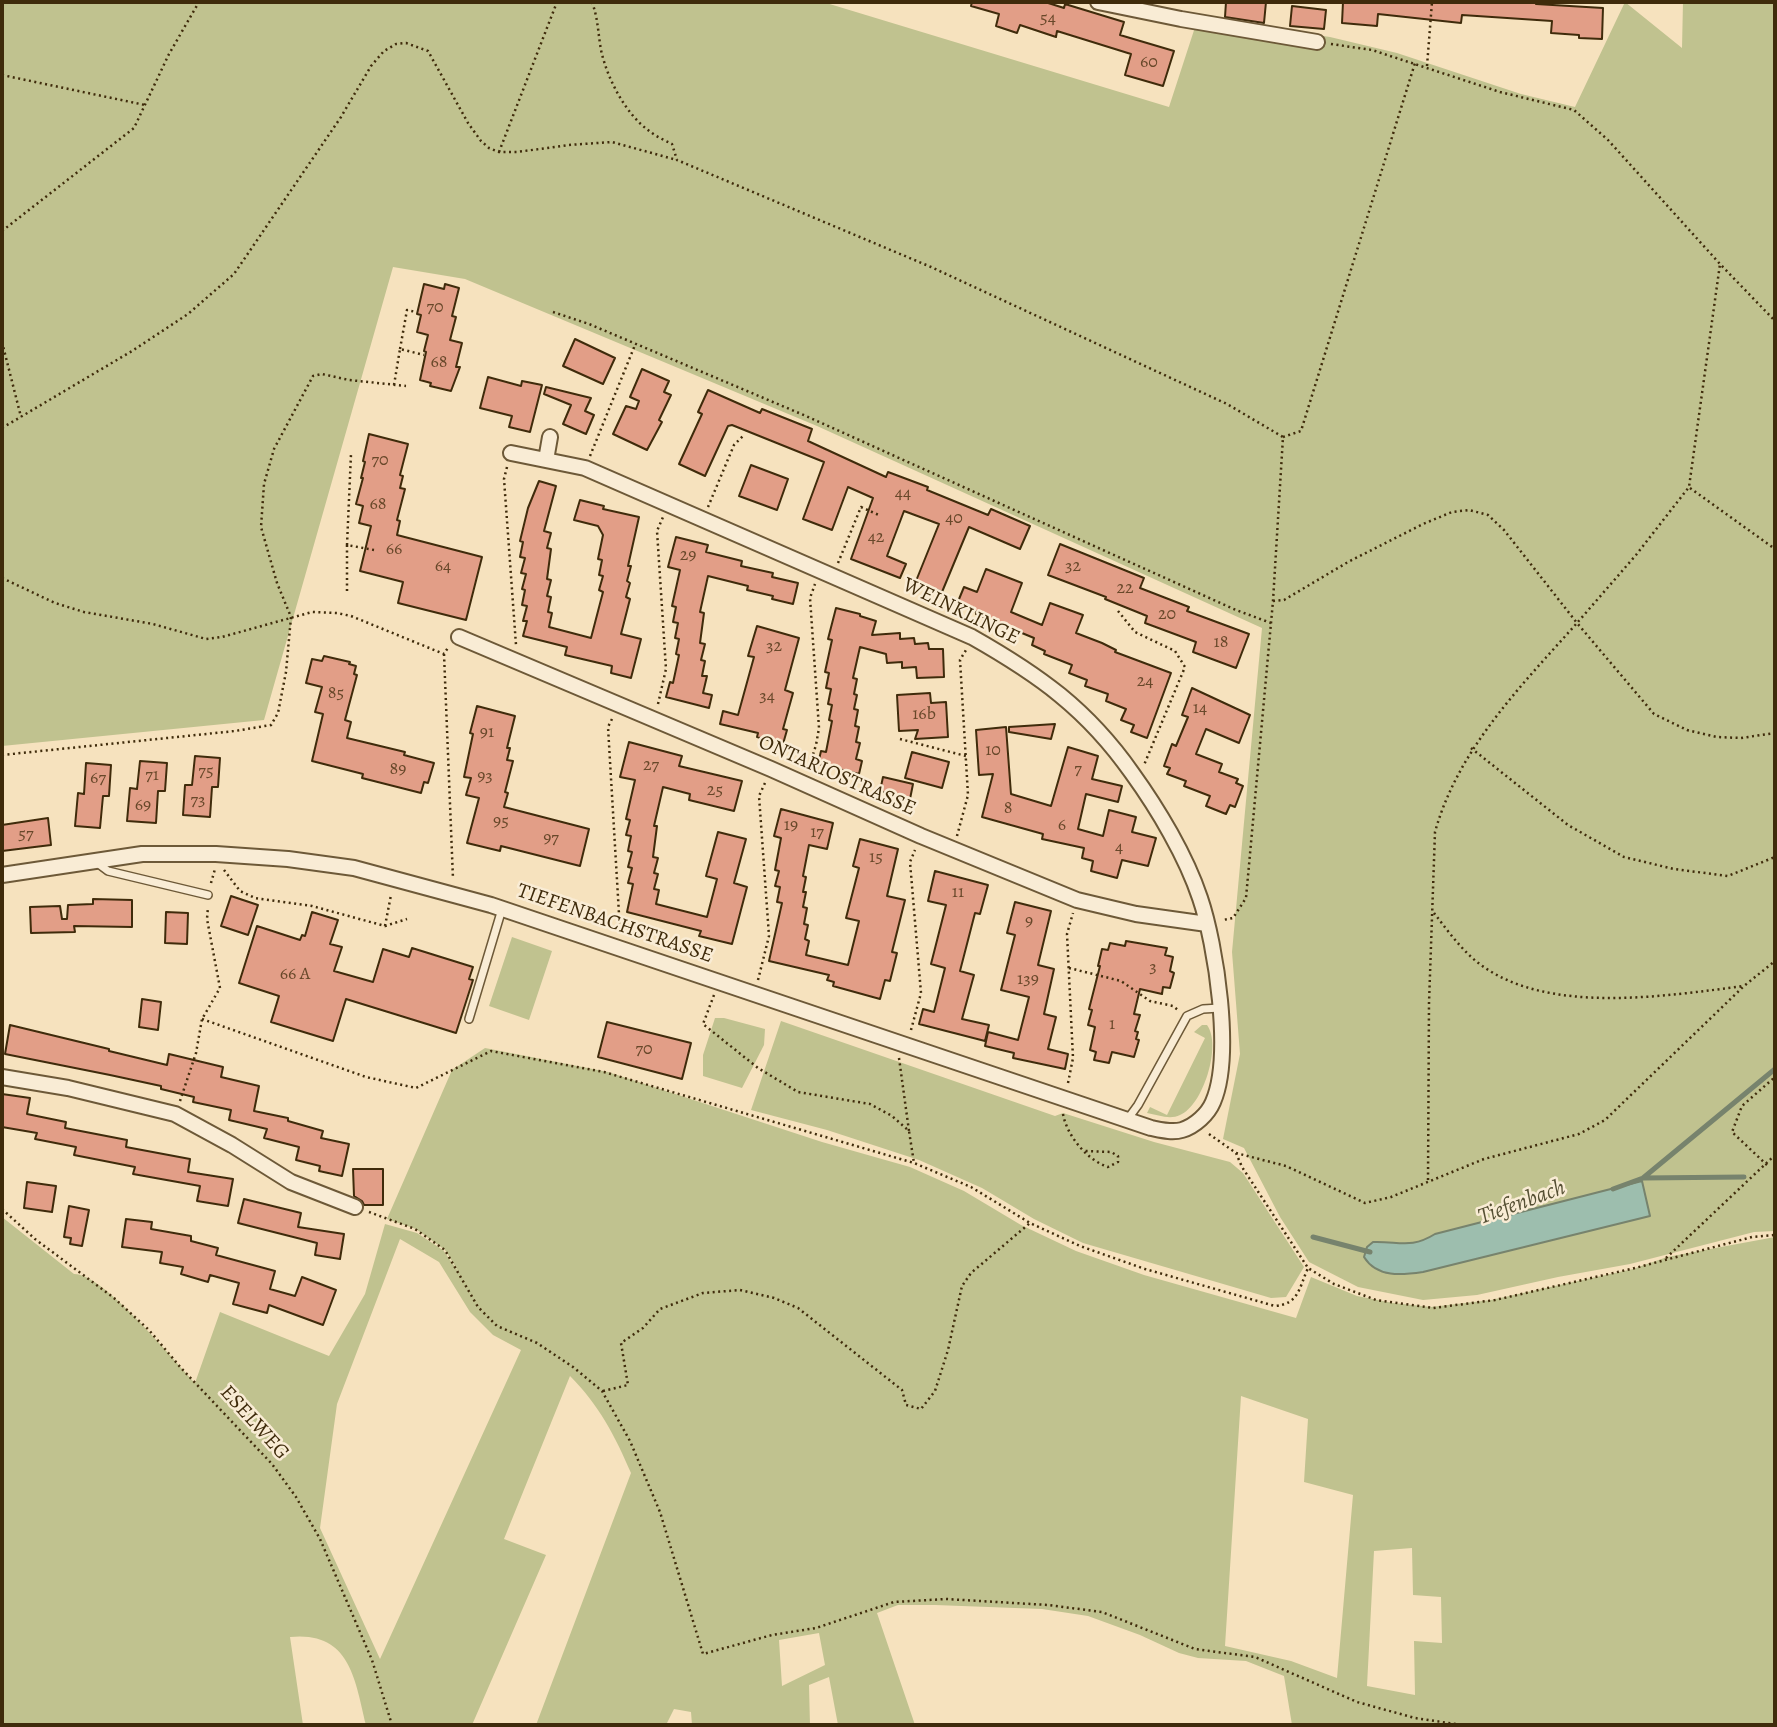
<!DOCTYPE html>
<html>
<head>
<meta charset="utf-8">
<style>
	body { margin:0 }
	#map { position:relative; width:1777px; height:1727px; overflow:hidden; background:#f6e2be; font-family:Alegreya,serif }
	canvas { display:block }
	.frame { position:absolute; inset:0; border:4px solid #3f2b0b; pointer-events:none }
</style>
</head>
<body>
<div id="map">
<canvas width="1777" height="1727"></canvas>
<div class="frame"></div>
</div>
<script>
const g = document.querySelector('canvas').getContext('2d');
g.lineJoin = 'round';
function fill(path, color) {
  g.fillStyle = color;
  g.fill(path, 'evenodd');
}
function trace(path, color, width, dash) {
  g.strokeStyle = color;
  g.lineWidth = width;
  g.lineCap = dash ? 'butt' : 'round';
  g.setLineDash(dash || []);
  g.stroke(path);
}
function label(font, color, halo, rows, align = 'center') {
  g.font = font + ' Alegreya,serif';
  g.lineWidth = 5;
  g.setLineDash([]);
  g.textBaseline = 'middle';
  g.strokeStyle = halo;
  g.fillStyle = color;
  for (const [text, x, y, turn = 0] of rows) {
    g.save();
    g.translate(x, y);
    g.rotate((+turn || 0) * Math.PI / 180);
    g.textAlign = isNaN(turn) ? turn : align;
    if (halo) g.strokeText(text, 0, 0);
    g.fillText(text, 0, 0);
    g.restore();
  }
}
fill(new Path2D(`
	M2,2H823L1169,107L1198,18L1330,37L1397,53L1521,94L1575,107L1625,2L1682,48L1683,2H1775V1231L1754,1232L1630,1264L1558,1277L1477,1295L1423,1300L1358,1287L1309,1262L1280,1217L1244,1148L1223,1139L1240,1054L1232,952L1262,628L817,426L465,279L393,267L264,720L2,746Z
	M512,937L552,951L529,1020L489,1006Z
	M715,1018H724L765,1029L764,1045L742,1088L703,1076V1055Z
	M781,1021L1055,1116L1063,1113L1154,1142L1230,1162L1243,1173L1304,1267L1286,1297L1271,1298L1083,1243L1034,1219L982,1188L919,1160L827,1130L751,1110Z
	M1202,1025H1207C1222,1045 1203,1106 1180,1115C1170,1120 1158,1115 1147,1113L1150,1107L1167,1115L1205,1038L1194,1032Z
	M485,1048L608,1072L822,1142L910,1167L964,1191L1021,1225L1076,1251L1144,1275L1296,1318L1311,1277L1357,1296L1393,1303L1431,1307L1491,1300L1633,1269L1667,1257L1775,1237V1725H1292L1284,1676L1246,1661L1198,1658L1179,1653L1140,1635L1088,1616L1042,1609L935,1605H898L877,1613L915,1725H838L829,1677L809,1685L810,1725H692L691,1712L674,1709L666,1725H536L631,1473C615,1436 599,1405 570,1376L504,1539L546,1555L472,1725H366C355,1679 350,1631 290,1637L303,1725H2V1217L74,1274C103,1273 173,1360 195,1383L220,1312L329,1356L365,1294L385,1224L417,1233L443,1250L460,1274L445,1250L416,1229L387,1219L452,1070ZM400,1239L439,1262L470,1312L493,1335L521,1350L380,1659L320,1528L337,1404ZM1241,1396L1308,1419L1304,1482L1353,1495L1337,1678L1291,1661L1225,1646ZM1412,1548L1413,1595L1441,1597L1442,1643L1414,1641L1415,1695L1367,1686L1374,1551ZM819,1633L825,1665L782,1686L779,1640Z`), '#c0c28f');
const water = new Path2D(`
	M1642,1181L1650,1216L1423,1272C1402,1275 1377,1278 1364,1257L1367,1247L1373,1242C1399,1241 1411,1249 1435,1234Z`);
fill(water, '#9dbeae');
trace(water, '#77836d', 2);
trace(new Path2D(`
	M1643,1178L1775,1069
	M1613,1189L1643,1178L1744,1177
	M1313,1237L1370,1252`), '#77836d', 5);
const building = new Path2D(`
	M972,2H1045L1064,8L1065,4L1124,22L1120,35L1174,51L1163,86L1125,75L1131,54L1057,31L1056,37L1020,25L1017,33L996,26L999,14L971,6Z
	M1226,2H1266L1264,23L1225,17Z
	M1343,2H1537L1536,4L1603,8L1602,39L1579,38V35L1551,33L1552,21L1462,15L1461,23L1378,14L1377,26L1342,23Z
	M1292,6L1326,10L1324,29L1290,26Z
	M424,284L444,289L445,284L459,288L452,316L456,317L450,340L462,343L456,367H460L451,391L430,386L431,383L420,380L426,352L424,351L428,335L417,332L421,315L417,314Z
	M575,339L615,358L603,384L563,366Z
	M642,369L669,381L664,392L671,395L659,420L662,422L647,450L613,434L626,406L636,409L639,401L630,397Z
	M488,377L521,386L522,381L542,385L530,432L509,427L512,416L480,408Z
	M546,387L591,398L585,411L594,415L586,434L563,424L571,405L544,394Z
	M708,390L760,413L762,409L812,429L808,441L886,477L888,472L928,487L927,490L988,515L991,509L1030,526L1020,549L969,527L942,592L916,581L939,524L904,511L887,556L906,564L900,578L851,559L873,498L848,487L832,530L803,519L824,462L732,425L728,426L705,476L679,464L702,414L698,412Z
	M369,434L408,444L400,475L403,476L400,488L405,489L397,520L400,521L397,535L482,557L466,620L398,603L403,582L360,571L371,526L359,523L363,506L356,504L363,478H361L365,462L363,461Z
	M751,465L788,479L777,510L739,496Z
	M539,481L556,486L544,531L551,533L547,548L551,549L547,579L551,580L547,596L551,597L548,612L552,613L549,627L591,638L603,592L599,590L603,576L599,575L602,560L598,559L603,535L598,526L574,520L580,500L604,506L603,509L639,517L628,566H631L627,581L630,583L626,597L630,599L621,634L641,639L631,678L611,673L612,666L565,655L567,647L523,636L527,621H523L527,606L522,605L525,590L522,589L526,574L521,573L525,558L520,557L523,542L520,541L528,508Z
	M676,537L708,545L706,552L742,561L741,566L773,573L772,577L798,583L793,604L772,599L773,596L747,590L748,586L708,576L700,612L704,613L700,643L705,644L701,660L705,661L702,676H707L703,693L712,695L709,708L666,697L670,682L673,683L679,655L676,654L679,639L675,638L678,623L673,622L676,607L672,606L680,570L668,567Z
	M1060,544L1144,578L1140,588L1189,607L1187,611L1249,634L1236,668L1193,652L1196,642L1145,623L1147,616L1105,599L1106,597L1048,575Z
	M986,569L1022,583L1011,612L1042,625L1050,603L1083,615L1076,633L1102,643L1116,650L1115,652L1171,673L1147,738L1131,732L1134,725L1121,720L1126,709L1106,701L1108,694L1085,686L1087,680L1069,673L1072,665L1044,654L1045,651L1032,645L1034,638L976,614L977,612L957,604L964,587L977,592Z
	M836,608L860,614V616L876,621L872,635L900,633V639L914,638L915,644L928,643L929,649H943L944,677L917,678L916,667L902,668V662L887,663L886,654L860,647L853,678L857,679L854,694L857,695L854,709L858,710L855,726L859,727L856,742L860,743L856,759L862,761L859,774L818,764L821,751L826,752L832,721L829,720L832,705L828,704L831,689L826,688L829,673L825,672L832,640L828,639Z
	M757,626L799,638L785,690L793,693L783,729L787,730L783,744L757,737L758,733L720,724L723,711L738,715L754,657L748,656Z
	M324,656L350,662L349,664L356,666L354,674L357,675L345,720L351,722L347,738L405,752L404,755L434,763L428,783L424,782L421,793L362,778L363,774L312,761L323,714L315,712L322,687L306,683L312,659L322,661Z
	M1192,688L1250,715L1239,743L1206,729L1196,754L1222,764L1219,772L1238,779L1236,783L1243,786L1235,807L1230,805L1226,814L1206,806L1210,796L1184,786L1186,781L1167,774L1170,768L1164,766L1172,744L1176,746L1188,717L1182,715Z
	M930,693L931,703L946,702L948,737L915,739L918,730L899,731L897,695Z
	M477,706L515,716L507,748H510L507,760L513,761L505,792L508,793L504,807L589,829L580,866L501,846L500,851L467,843L479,798L466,795L471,778L464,777L473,734L470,733Z
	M1055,724L1051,739L1009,732V727Z
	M1006,727L1011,794L1051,806L1068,747L1098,756L1092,779L1122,786L1118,802L1086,794L1078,829L1103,836L1109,810L1136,817L1132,832L1156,838L1148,866L1122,860L1117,878L1091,871L1093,861L1082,858L1084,848L1042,839L1043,834L982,817L993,774L979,775L976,730Z
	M629,742L682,756L679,766L742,781L734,811L689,800L690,794L663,787L654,826H657L653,857L658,858L654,873L658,874L654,889L659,890L656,904L707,917L717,879L706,876L718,832L746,839L734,883L747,887L732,944L699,936L701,931L627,912L633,884L628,883L632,868L628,867L632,852L628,851L631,836L626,835L630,820L626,819L635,780L620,777Z
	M912,752L949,762L942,788L905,778Z
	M195,756L220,758L218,787H212L210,817L183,815L185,785H192Z
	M140,761L167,763L165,791H158L156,823L127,821L130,788L137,789Z
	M86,763L111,765L109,796H103L100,828L75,826L78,793L84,794Z
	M883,777L913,784L910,799L880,791Z
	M781,809L833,823L827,849L809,845L803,876L806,877L803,892H806L803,907L807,908L804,924L808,925L805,939L809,941L806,955L848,965L859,921L846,918L859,868L853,866L860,839L898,849L887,896L905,900L892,952L897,953L890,981L885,980L880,999L833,986L834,982L827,980L829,975L769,961L782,903L777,902L780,887L775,886L779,871L775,870L781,838L774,836Z
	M48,818L51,845L2,851V825Z
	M935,871L988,885L980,914L975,913L960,971L974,975L962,1019L989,1025L985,1041L919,1024L923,1009L934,1012L945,968L931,964L946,905L928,901Z
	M231,896L258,905L248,935L221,926Z
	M93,899L132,900V927L74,926L75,932L31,933L30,907L60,906L62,919H67L68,905L93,904Z
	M1015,902L1051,911L1038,965L1054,969L1044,1014L1056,1017L1048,1049L1068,1054L1065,1069L1013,1058L1014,1053L985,1046L988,1032L1018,1040L1029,997L1001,990L1015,935L1007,933Z
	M166,912L188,913L187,944L165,943Z
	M312,912L338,920L330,944L342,947L334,971L373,982L383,949L409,957L412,948L473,967L469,979L473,980L456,1033L346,999L333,1041L271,1022L279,996L239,983L257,926L300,940L302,935L305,936Z
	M1126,941L1167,948L1165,955L1173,957L1170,971L1174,973L1170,988L1163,987L1162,994L1140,989L1134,1014L1140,1015L1135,1031L1138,1032L1136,1039L1139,1040L1134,1057L1112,1052L1109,1063L1094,1060L1096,1052L1090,1050L1095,1027L1088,1025L1092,1010L1089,1009L1100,966H1098L1102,949L1108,950L1110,943L1125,946Z
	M142,999L161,1002L158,1030L139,1027Z
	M607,1022L691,1043L682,1079L598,1057Z
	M10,1025L109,1049V1051L167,1065L169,1054L223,1067L221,1077L259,1086L254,1111L288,1118V1121L323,1131L321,1138L349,1144L342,1176L319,1171L320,1166L296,1160L299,1147L264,1138L267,1129L229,1120L231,1110L193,1102L194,1097L161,1089V1086L110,1075L5,1054Z
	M2,1094L30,1098L27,1114L66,1122L65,1128L127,1140L126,1147L190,1159L188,1172L233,1179L228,1206L197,1201L200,1186L133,1174L135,1167L74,1155L76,1147L35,1139L37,1133L2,1127Z
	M353,1169H383V1205H364L362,1201L354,1196Z
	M27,1182L56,1186L52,1212L24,1208Z
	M244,1199L301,1213L298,1227L344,1234L340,1259L315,1255L317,1243L238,1223Z
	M69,1206L89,1210L82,1246L70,1244L71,1238L64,1237Z
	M126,1219L152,1222L151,1229L191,1236V1241L218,1248L216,1255L275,1271L270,1289L295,1296L302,1277L336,1290L323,1325L269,1305L267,1313L233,1304L239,1283L210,1275L208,1282L181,1274L183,1267L160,1263L162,1252L122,1247Z`);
fill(building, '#e29e87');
trace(building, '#3f2b0b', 2);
const lane = new Path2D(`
	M96,862L108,871L208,895
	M469,1019L502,909
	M1127,1120L1138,1105L1187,1016L1203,1009L1220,1008`);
const street = new Path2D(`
	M1098,2L1181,19L1317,42
	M546,460L550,437
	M459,637L771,769L921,836L1077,900L1136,914L1207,924
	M2,875L142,854H216L288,859L354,868L491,905L1151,1128C1161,1130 1172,1133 1182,1130C1195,1126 1208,1114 1213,1102C1233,1056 1216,945 1200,898C1186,856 1158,809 1132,773C1087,709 1039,675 972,637L585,468L511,453
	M2,1077L68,1088L175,1114L232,1145L291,1182L355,1207`);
trace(lane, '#6d5938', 10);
trace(street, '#6d5938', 18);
trace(new Path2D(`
	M592,2C598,18 598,33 601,50C607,78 625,113 648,130C655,136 664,140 672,144L677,160L931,267L1227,404L1283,437L1273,601L1246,898L1233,918L1223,920
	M1331,44L1372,50L1500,92L1574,110L1608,140L1720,264L1775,321
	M1427,66L1432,2
	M2,75L145,105
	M499,152L557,2
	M2,231L134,128L169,54L199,2
	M553,312L589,324L806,416L1236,610L1271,623
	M2,342L21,417
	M400,349L407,310L416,312
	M394,385L400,349L424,355
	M2,428L132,351L188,314L234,274L341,117L371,66L384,51L396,44L406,43L428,51L468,123L481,141L489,148L499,152H517L569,145L612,142L677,160
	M1283,437L1301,431L1415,63
	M590,456L635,345
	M507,467L504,479L516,645
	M1690,488L1775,549
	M708,507L734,445L744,435
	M347,545L351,454
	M838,563L861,507L881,516
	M2,578L55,603L84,612L153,624L206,639L222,637L312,612L337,613L351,616L444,654L449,646
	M347,591V545L374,550
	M1273,601L1284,600L1348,562L1423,524L1452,512L1469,510L1488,515L1504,530L1577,623L1636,555L1689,487L1720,264
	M1118,611L1135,632L1175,651L1185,667L1144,765
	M444,654L453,879
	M658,704L666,669L657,531L663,517
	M612,719L608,727L620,931
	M900,739L966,756
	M1471,748L1568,825L1624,857L1674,869L1728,876L1775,857
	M2,755L235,731L271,725L278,713L286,672L291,617L277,583L261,527L264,484L274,449L313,376L322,374L349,380L406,386
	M808,770L816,745L819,728L810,598L815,584
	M957,836L968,795L960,660L966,650
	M224,870L240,891L255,898L312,906L385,926L407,919
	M211,883L215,869
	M1434,913C1448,931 1462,951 1481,965C1549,1015 1665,996 1744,986
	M385,926L391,895
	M1069,968L1121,981L1150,1001L1173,1006L1178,1010
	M758,980L769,936L759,796L765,783
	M714,995L703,1024L758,1068L798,1092L870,1104L892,1116L909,1131L914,1163
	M202,1019L366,1077L416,1088L491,1051L604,1072L914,1163L971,1187L1030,1223L1080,1246L1145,1269L1275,1306C1299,1304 1299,1288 1308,1268
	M911,1030L921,993L910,862L915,850
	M899,1058L909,1131
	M1068,1083L1073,1058L1067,934L1073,913
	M180,1101L196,1053L202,1019L220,988L207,919L208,907
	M1063,1114C1067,1136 1087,1160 1108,1167L1118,1162V1156L1111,1152L1085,1151
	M1209,1134L1236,1153L1286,1166L1365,1203L1391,1197L1484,1159L1579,1134L1605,1120L1744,986L1775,961
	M1236,1153L1242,1167L1308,1268L1334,1284L1376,1300L1433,1308L1495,1300L1635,1268L1752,1237L1775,1235
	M1767,1165L1732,1132L1742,1106L1775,1077
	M1428,1180L1429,1003L1435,832C1458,749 1521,686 1577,623L1654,714L1687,730L1717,737L1741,738L1775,733
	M2,1209L35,1239L114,1298L149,1330L181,1368L272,1464L296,1497L320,1539L372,1660L392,1725
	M369,1212L415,1229L445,1250L478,1307L497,1326L537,1343L573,1367L602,1391L630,1441L660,1512L703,1654L772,1635L816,1628L894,1602L946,1599L1048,1605L1102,1612L1195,1649L1255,1657L1357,1702L1415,1718L1462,1725
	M1666,1258L1775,1155
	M603,1391L628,1385L621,1343L643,1328L660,1309L703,1293L740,1290L774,1298L798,1308L902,1390L906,1405L921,1409L935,1391L948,1350L962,1286L971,1273L1030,1223`), '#3f2b0b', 2.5, [2, 3.5]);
trace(lane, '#f9ecd5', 7);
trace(street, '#f9ecd5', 14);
label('18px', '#68482a', null, [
	["54",1048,19],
	["60",1149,63],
	["70",435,308],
	["68",439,363],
	["70",380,461],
	["44",903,494],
	["68",378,505],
	["40",954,519],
	["42",876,538],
	["66",394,550],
	["29",688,556],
	["64",443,567],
	["32",1073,567],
	["22",1125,589],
	["20",1167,615],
	["18",1221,643],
	["32",774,647],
	["24",1145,682],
	["85",336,694],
	["34",767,697],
	["14",1200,709],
	["16b",924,715],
	["91",487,733],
	["10",993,751],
	["27",651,766],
	["89",398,770],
	["7",1078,770],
	["75",206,772],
	["71",152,776],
	["93",485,777],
	["67",98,779],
	["25",715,791],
	["73",198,801],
	["69",143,806],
	["8",1008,809],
	["95",501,822],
	["19",791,826],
	["6",1062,826],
	["17",817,833],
	["57",26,835],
	["97",551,839],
	["4",1119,848],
	["15",876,858],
	["11",958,893],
	["9",1029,922],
	["3",1153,968],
	["66 A",295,975],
	["139",1028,980],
	["1",1112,1025],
	["70",644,1050]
]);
label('21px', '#3f2b0b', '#f9ecd5', [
	["WEINKLINGE",961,612,26],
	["ONTARIOSTRASSE",837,776,24],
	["TIEFENBACHSTRASSE",615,924,19],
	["ESELWEG",254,1423,48]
]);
label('italic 23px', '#565034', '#f9ecd5', [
	["Tiefenbach",1522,1203,-20]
]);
</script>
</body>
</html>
